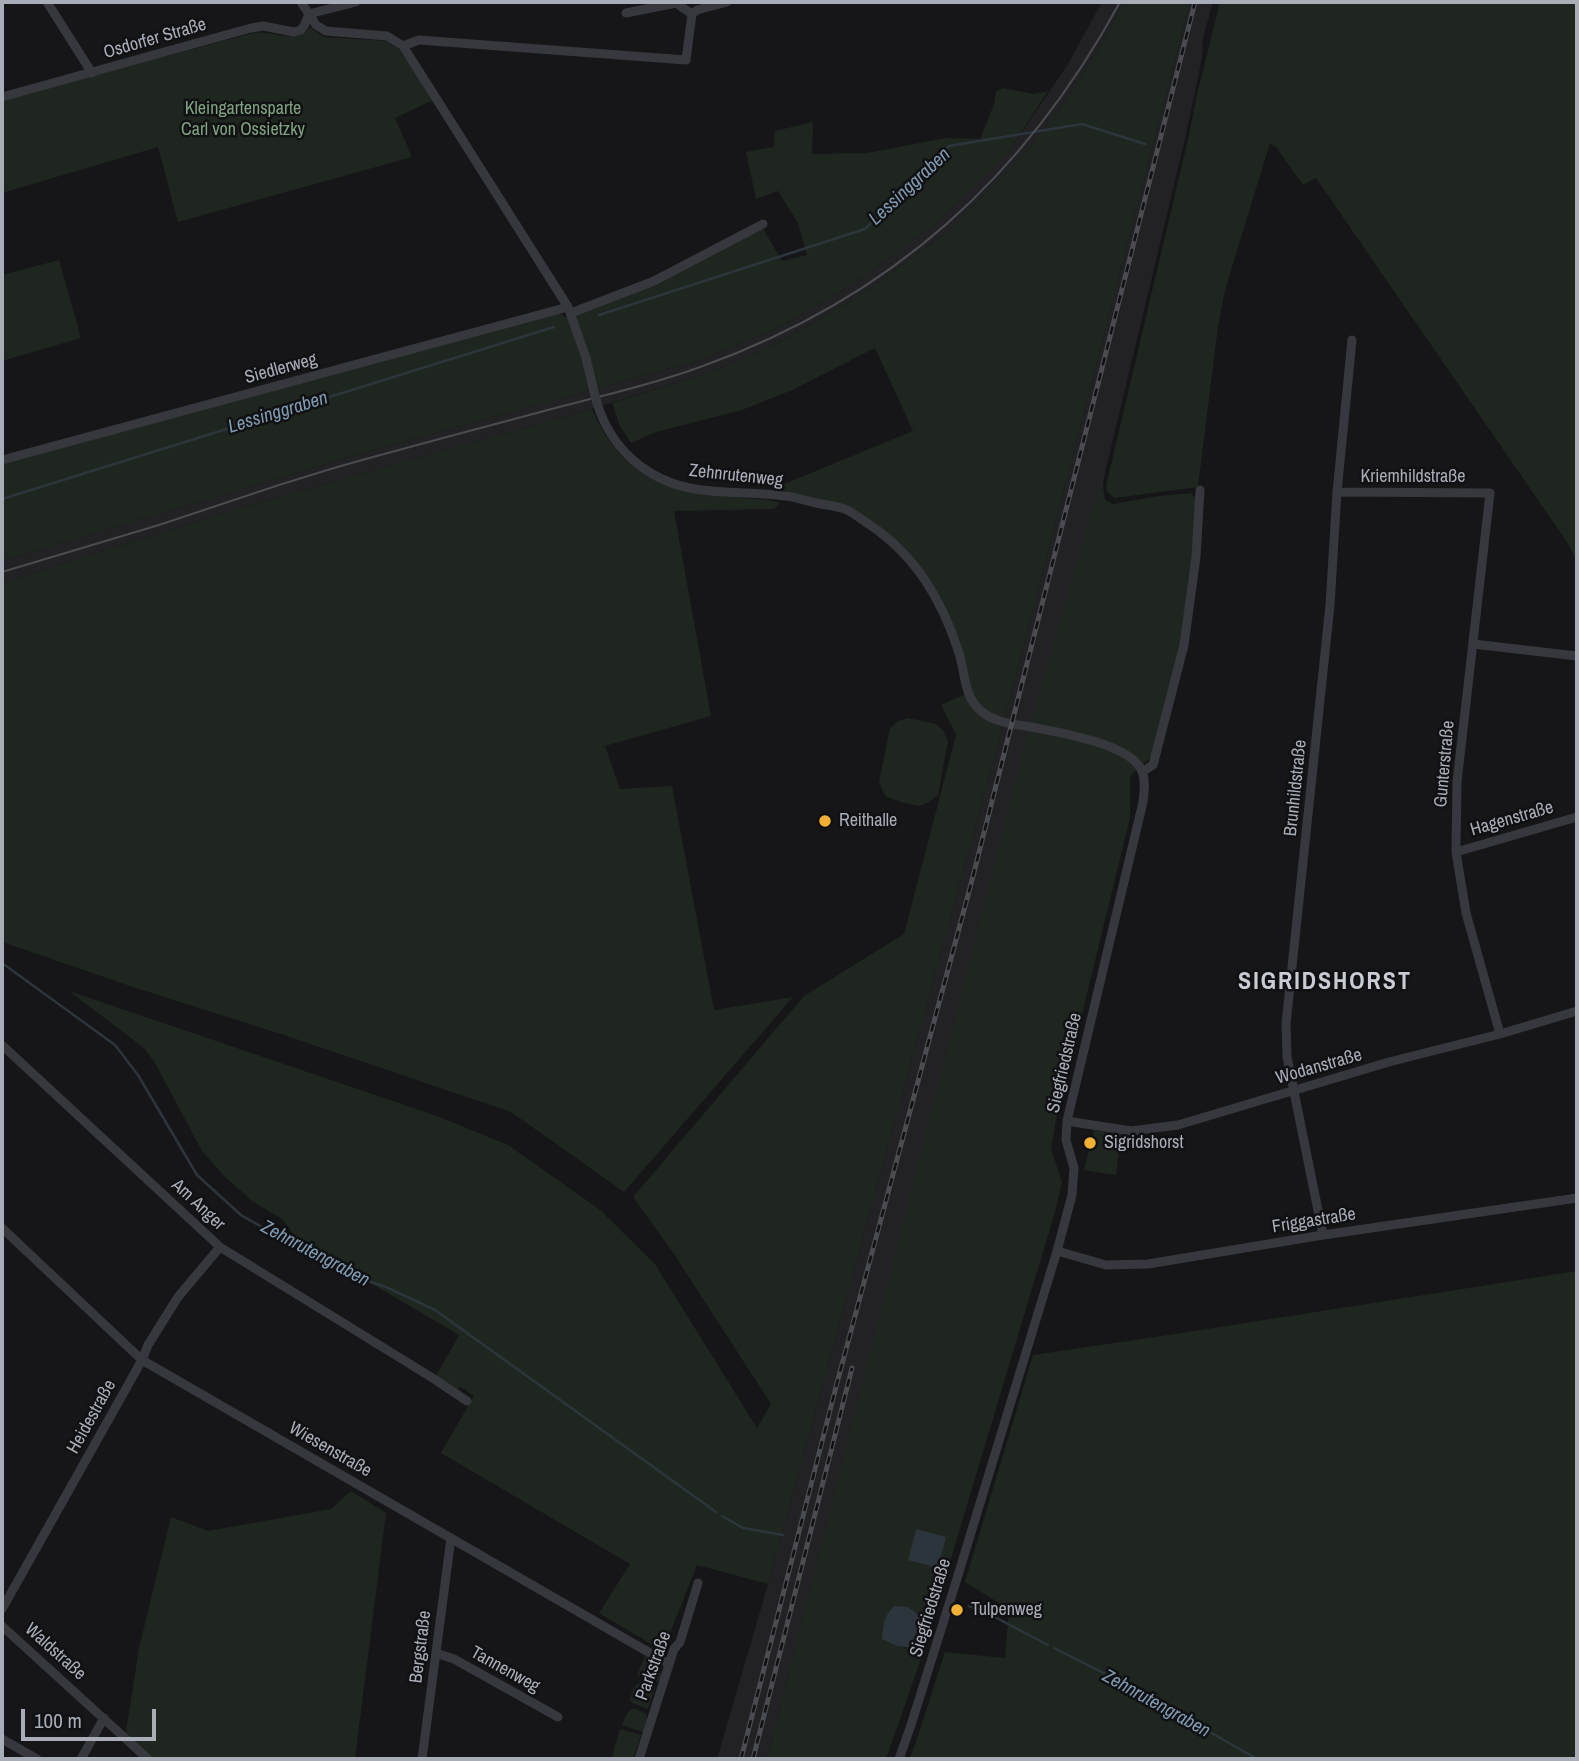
<!DOCTYPE html>
<html>
<head>
<meta charset="utf-8">
<style>
	body { margin:0 }
	#map { position:relative; width:1579px; height:1761px; overflow:hidden; background:#161618; font-family:"Archivo Narrow",sans-serif }
	canvas { display:block }
	.frame { position:absolute; inset:0; border:4px solid #a8adb8; pointer-events:none }
	.scale { position:absolute; left:21px; top:1709px; width:135px; height:32px; box-sizing:border-box; border:4px solid #a8adb8; border-top:0; padding-left:9px; font-size:21px; line-height:24px; white-space:nowrap; color:#a8adb8; -webkit-text-stroke:5px #111113; paint-order:stroke }
</style>
</head>
<body>
<div id="map">
<canvas width="1579" height="1761"></canvas>
<div class="frame"></div>
<div class="scale">100 m</div>
</div>
<script>
const g = document.querySelector('canvas').getContext('2d');
g.lineJoin = 'round';
function fill(path, color) {
  g.fillStyle = color;
  g.fill(path, 'evenodd');
}
function trace(path, color, width, dash) {
  g.strokeStyle = color;
  g.lineWidth = width;
  g.lineCap = dash ? 'butt' : 'round';
  g.setLineDash(dash || []);
  g.stroke(path);
}
function label(font, color, halo, rows, align = 'center') {
  g.font = font + ' "Archivo Narrow",sans-serif';
  g.lineWidth = 5;
  g.setLineDash([]);
  g.textBaseline = 'middle';
  g.strokeStyle = halo;
  g.fillStyle = color;
  for (const [text, x, y, turn = 0] of rows) {
    g.save();
    g.translate(x, y);
    g.rotate((+turn || 0) * Math.PI / 180);
    g.textAlign = isNaN(turn) ? turn : align;
    if (halo) g.strokeText(text, 0, 0);
    g.fillText(text, 0, 0);
    g.restore();
  }
}
fill(new Path2D(`
	M1102,2H1124L1096,53L1059,111L1018,161L948,232L859,296L784,340L739,361L705,374L578,413L247,506L2,583V561L366,452L700,360L777,328L850,286L939,221L1008,153L1068,64Z
	M1190,2H1213L1203,38L1202,58L1185,139L1104,477L1103,488L1098,491L866,1372L767,1759H717L768,1584L1004,722Z`), '#222225');
fill(new Path2D(`
	M1124,2H1190L1004,722L768,1584L697,1565L663,1651L599,1613L630,1564L441,1453L474,1396L461,1387L457,1389L436,1376L459,1335L299,1241L282,1219L252,1201L224,1176L202,1151L154,1061L144,1048L69,991L437,1116L508,1145L599,1209L655,1264L757,1428L771,1404L674,1254L633,1197L804,996L904,934L956,735L941,705L968,693L960,654L919,569L847,510L785,496L784,484L913,431L875,348L790,391L742,410L656,432L631,443L620,426L612,403L705,374L739,361L784,340L859,296L948,232L1018,161L1059,111L1096,53Z
	M1220,2H1577V561L1567,542L1316,178L1303,185L1276,147L1270,143L1225,290L1218,327L1198,487L1114,498L1107,491L1106,486L1189,135L1197,95Z
	M310,27L324,37L386,41L400,50L433,100L395,118L412,157L178,222L158,147L2,193V100L253,33C273,30 298,46 310,27Z
	M1002,88L1034,94L1048,91L1008,153L939,221L850,286L777,328L700,360L366,452L2,561V464L559,313L567,318L656,284L762,227L782,261L807,255L798,223L778,191L756,199L746,152L774,147L775,131L813,122L812,154L867,153L946,138L980,139L994,104L996,92Z
	M59,260L81,338L2,361V275Z
	M592,409C629,494 688,494 770,500L780,503L774,509L674,511L711,716L605,746L620,789L672,786L714,1010L793,997L624,1192L511,1112L284,1035L136,988L5,943L2,939V583L247,506Z
	M1103,488L1105,500L1113,504L1159,496L1191,493L1196,499L1192,555L1181,644L1151,757L1130,776V818L1056,1120L1051,1149L1062,1182L1055,1212L920,1662L886,1759H767L1023,752L1098,490Z
	M908,718L936,724L943,730L948,741L938,795L929,802L919,806L904,803L885,796L879,782L890,728L898,721Z
	M1094,1130L1121,1134L1116,1175L1084,1170Z
	M1577,1271V1759H909L915,1745L945,1652L1005,1658L1009,1609L965,1582L1033,1355L1175,1334Z
	M351,1491L386,1513L355,1759H148L125,1738L139,1648L171,1517L208,1531L331,1509Z
	M645,1656L653,1659L660,1666L661,1678L659,1681L654,1682L637,1675Z
	M644,1682L655,1687L648,1709L632,1703L630,1700C632,1691 634,1683 644,1682Z
	M634,1708L646,1714L647,1721L643,1732L622,1725C625,1718 626,1712 634,1708Z
	M620,1729L641,1735L633,1759H621L612,1756Z`), '#1e261f');
fill(new Path2D(`
	M916,1529L946,1537L938,1568L908,1560Z
	M894,1606L908,1607L921,1617L917,1632L909,1647L897,1646L882,1639C883,1625 884,1616 894,1606Z`), '#2c353c');
trace(new Path2D(`
	M599,315L865,229L949,146L1082,124L1145,144
	M2,499L554,327
	M2,963L115,1045L138,1075L197,1175L241,1215L340,1272L386,1287L435,1310L716,1512
	M722,1516L743,1528L783,1535
	M969,1606L991,1615L1048,1645
	M1054,1648L1131,1687L1257,1759`), '#2c353c', 2.5);
trace(new Path2D(`
	M47,2L92,73
	M301,2L316,25L326,31L387,36L403,46L568,307L586,358L594,392
	M626,13L676,3L692,14
	M309,14L356,2
	M403,46L419,40L686,60L692,14L697,10L727,2
	M2,97L251,28L263,26L294,32L301,30L304,26L309,14
	M571,313L654,281L763,224
	M597,403C611,449 647,481 695,489C725,494 755,492 785,496C796,497 806,501 816,503C826,505 838,506 847,510C855,514 862,520 870,525C916,556 942,600 959,653C965,672 964,698 981,711C995,723 1014,724 1031,727C1058,732 1131,744 1142,771C1146,781 1144,792 1143,802L1067,1121L1066,1140L1074,1168L1072,1195L1057,1251L955,1585L911,1725L899,1759
	M2,460L568,307
	M1337,492L1490,493L1457,782L1456,852L1466,913L1500,1034
	M1473,644L1577,656
	M1142,772L1153,765L1184,645L1196,557L1200,490
	M1456,852L1577,817
	M2,1045L220,1247L431,1377L467,1401
	M1067,1121L1131,1131L1178,1125L1389,1062L1500,1034L1577,1011
	M2,1228L142,1360L669,1664
	M1323,1235L1287,1057L1286,1024L1330,605L1337,492L1352,340
	M1057,1251L1106,1265L1148,1264L1323,1235L1577,1198
	M2,1609L96,1442L142,1360L148,1345L178,1297L220,1247
	M2,1626L148,1759
	M436,1653L454,1659L558,1717
	M2,1739L37,1759
	M81,1759L104,1718
	M422,1759L451,1538
	M639,1759L674,1649L680,1642L698,1583`), '#37383d', 9);
trace(new Path2D(`
	M2,572L159,525L279,485L334,468C404,448 474,430 544,411C597,397 651,385 703,366C891,298 1025,177 1120,2`), '#4a4c52', 2);
const rail = new Path2D(`
	M741,1759L837,1383L971,884L1195,2
	M753,1759L852,1368`);
trace(rail, '#4a4c52', 5);
trace(rail, '#111113', 2.5, [8]);
trace(new Path2D(`
	M594,392L597,403`), '#37383d', 9);
for (const [x, y, r, color] of [
	[825,821,7,"#f2b134"],
	[1090,1143,7,"#f2b134"],
	[957,1610,7,"#f2b134"]
]) {
  const dot = new Path2D();
  dot.arc(x, y, r, 0, 2 * Math.PI);
  g.fillStyle = color;
  g.fill(dot);
  trace(dot, '#111113', 2.5);
}
label('18px', '#a8adb8', '#111113', [
	["Osdorfer Straße",155,39,-16],
	["Siedlerweg",281,369,-15],
	["Zehnrutenweg",736,476,6],
	["Kriemhildstraße",1413,477],
	["Gunterstraße",1445,764,-85],
	["Brunhildstraße",1296,788,-84],
	["Hagenstraße",1512,819,-16],
	["Siegfriedstraße",1065,1063,-77],
	["Wodanstraße",1319,1067,-16],
	["Am Anger",198,1205,43],
	["Friggastraße",1314,1221,-9],
	["Heidestraße",92,1417,-61],
	["Wiesenstraße",330,1450,30],
	["Siegfriedstraße",931,1608,-73],
	["Bergstraße",421,1647,-83],
	["Waldstraße",55,1652,42],
	["Parkstraße",654,1666,-70],
	["Tannenweg",505,1670,29]
]);
label('18px', '#7fa381', '#111113', [
	["Kleingartensparte",243,109],
	["Carl von Ossietzky",243,130]
]);
label('18px', '#a8adb8', '#111113', [
	["Reithalle",839,821],
	["Sigridshorst",1104,1143],
	["Tulpenweg",971,1610]
], 'left');
label('italic 19px', '#7f9bb3', '#111113', [
	["Lessinggraben",910,187,-43],
	["Lessinggraben",278,413,-17],
	["Zehnrutengraben",315,1254,28],
	["Zehnrutengraben",1156,1704,29]
]);
g.letterSpacing = '2px';
label('bold 24px', '#c9ccd4', '#111113', [
	["SIGRIDSHORST",1325,983]
]);
g.letterSpacing = '0px';
</script>
</body>
</html>
